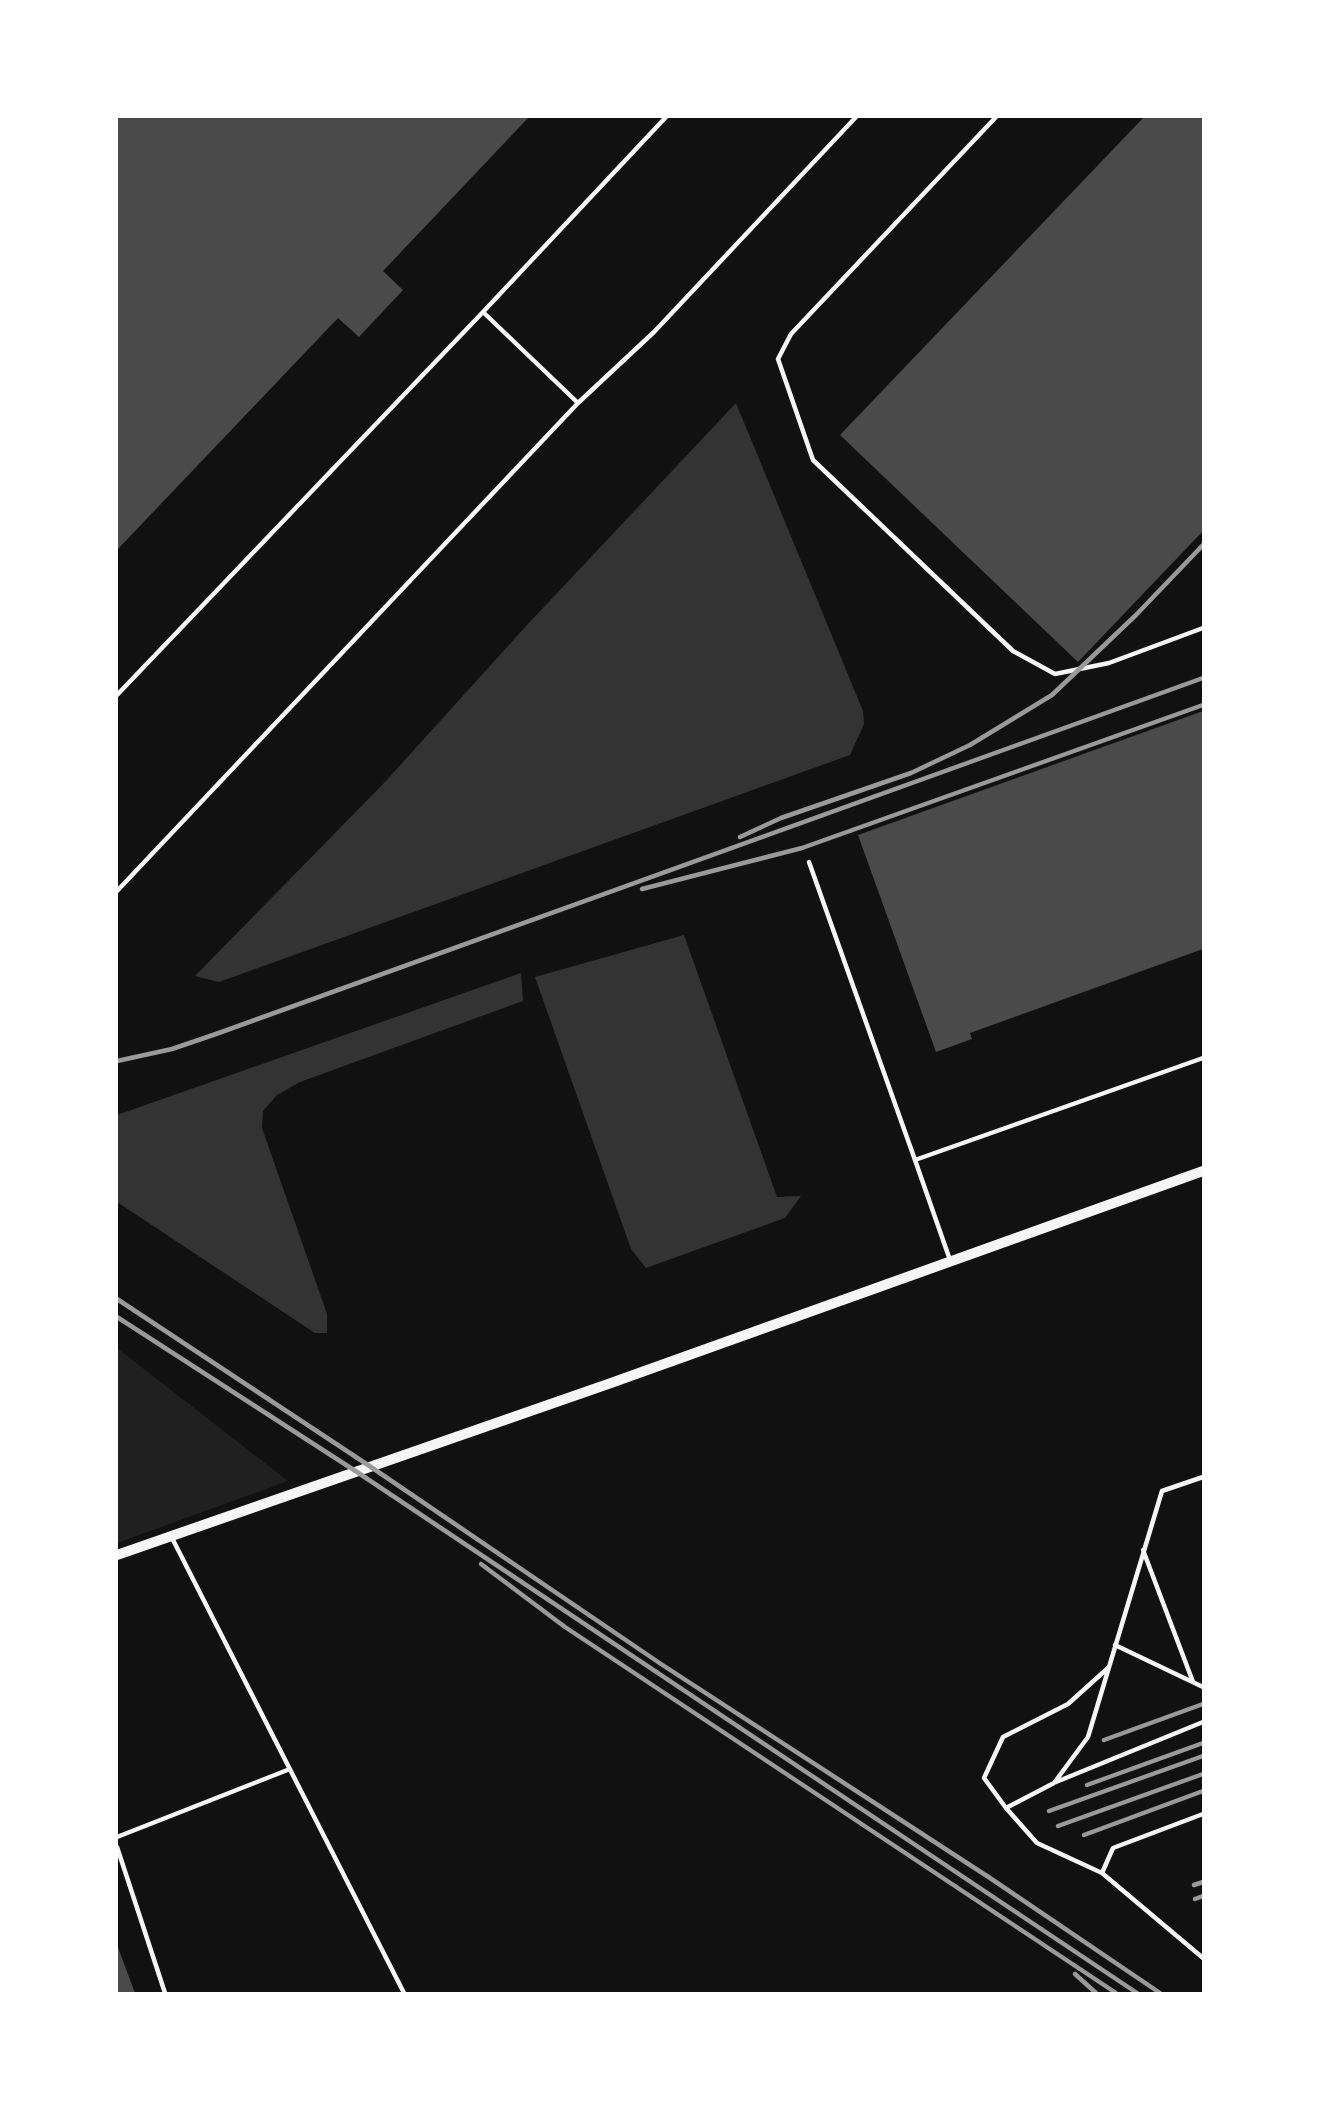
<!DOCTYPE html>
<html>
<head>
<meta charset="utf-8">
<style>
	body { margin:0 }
	#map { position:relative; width:1320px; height:2110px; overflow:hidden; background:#111; font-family:"Nunito Sans",sans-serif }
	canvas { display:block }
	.frame { position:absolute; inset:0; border:118px solid #fff; pointer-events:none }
</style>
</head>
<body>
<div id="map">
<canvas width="1320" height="2110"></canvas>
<div class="frame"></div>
</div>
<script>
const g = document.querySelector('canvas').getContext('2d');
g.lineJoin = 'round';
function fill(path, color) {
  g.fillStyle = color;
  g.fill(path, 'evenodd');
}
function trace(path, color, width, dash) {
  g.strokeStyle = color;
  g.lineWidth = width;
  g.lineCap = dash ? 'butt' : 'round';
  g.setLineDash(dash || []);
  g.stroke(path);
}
fill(new Path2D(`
	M117,1348L288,1481L117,1543Z`), '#202020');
fill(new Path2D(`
	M736,403L863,711L864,724L850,755L219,982L195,976L384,783L527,625Z
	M684,935L777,1197L801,1196L785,1218L646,1268L631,1249L535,977Z
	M521,973L523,1001L300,1082L277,1095L263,1111L262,1128L327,1314V1333H315L117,1202V1115Z`), '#333');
fill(new Path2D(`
	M117,117H529L383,271L403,290L359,337L338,318L117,550Z
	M1144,117H1203V531L1078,662L840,435Z
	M1203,711V949L970,1033L972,1039L936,1052L858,835Z
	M117,1945L135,1993H117Z`), '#4a4a4a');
trace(new Path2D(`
	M996,117L791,334L778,359L813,460L1013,651L1055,674L1109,663L1203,628
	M483,312L578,403
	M117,695L483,312L666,117
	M809,862L915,1160
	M117,891L578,403L654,332L856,117
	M950,1260L915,1160L1203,1058
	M171,1536L404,1993
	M1143,1550L1193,1682
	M1115,1645L1203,1687
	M1108,1668L1068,1704L1003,1737L984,1778L1006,1808L1054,1783L1088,1737L1162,1491L1203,1477
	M1056,1782L1203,1722
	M1006,1808L1037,1843L1102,1873L1203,1958
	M117,1837L290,1769
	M117,1847L165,1993
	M1102,1873L1113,1848L1203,1814`), '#f5f5f5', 4.5);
trace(new Path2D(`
	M117,1555L611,1383L1203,1171`), '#f5f5f5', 10);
trace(new Path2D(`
	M740,837L781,818L911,773L970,745L1052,695L1136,615L1203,545
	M642,889L802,848L1203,705
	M117,1061L172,1049L216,1034L1203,678
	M117,1299L371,1467L661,1664L990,1878L1160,1993
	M117,1317L357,1472L1137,1993
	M481,1564L565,1627L1116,1993
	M1104,1740L1203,1704
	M1087,1785L1203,1743
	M1049,1811L1203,1756
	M1058,1826L1203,1774
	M1084,1835L1203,1791
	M1194,1885L1203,1882
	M1195,1899L1203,1896
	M1075,1974L1096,1993`), '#9a9a9a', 4.5);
</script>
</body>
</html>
